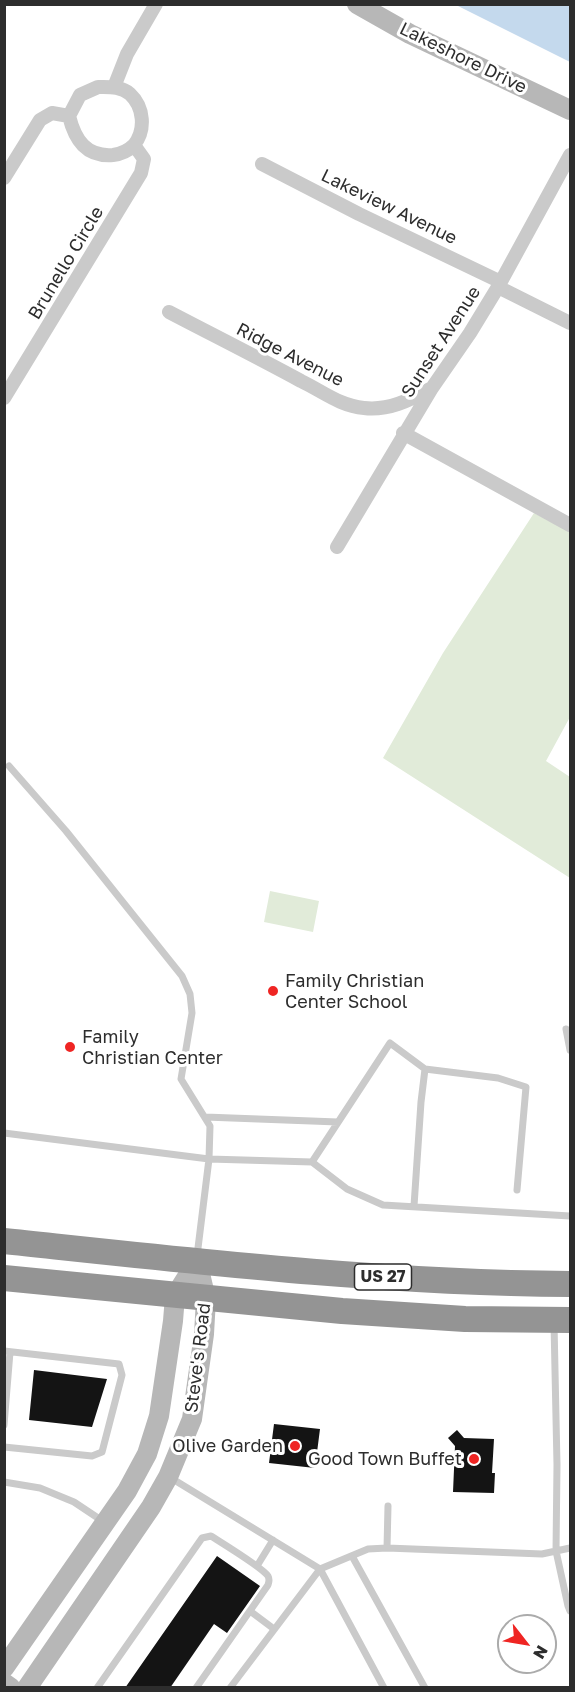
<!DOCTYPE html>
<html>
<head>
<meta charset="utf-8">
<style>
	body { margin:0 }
	#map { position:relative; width:575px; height:1692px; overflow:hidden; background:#fff; font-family:"Golos Text",sans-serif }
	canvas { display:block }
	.frame { position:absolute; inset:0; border:6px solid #2d2d2d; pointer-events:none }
	.north { position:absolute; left:497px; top:1614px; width:60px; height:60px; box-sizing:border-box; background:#fff; border:2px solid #ababab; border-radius:50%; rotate:121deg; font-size:16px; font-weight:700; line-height:24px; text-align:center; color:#2d2d2d }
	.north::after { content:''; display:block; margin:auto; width:21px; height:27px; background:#ef2523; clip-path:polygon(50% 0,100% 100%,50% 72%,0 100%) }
</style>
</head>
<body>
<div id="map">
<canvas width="575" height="1692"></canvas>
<div class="frame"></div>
<div class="north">N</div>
</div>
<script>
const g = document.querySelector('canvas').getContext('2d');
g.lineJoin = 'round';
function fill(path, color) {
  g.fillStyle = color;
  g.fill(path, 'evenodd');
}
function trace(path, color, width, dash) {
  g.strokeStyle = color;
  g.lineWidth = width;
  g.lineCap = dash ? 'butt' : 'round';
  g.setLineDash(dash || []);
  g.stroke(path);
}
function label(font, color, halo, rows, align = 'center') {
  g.font = font + ' "Golos Text",sans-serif';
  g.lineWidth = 6;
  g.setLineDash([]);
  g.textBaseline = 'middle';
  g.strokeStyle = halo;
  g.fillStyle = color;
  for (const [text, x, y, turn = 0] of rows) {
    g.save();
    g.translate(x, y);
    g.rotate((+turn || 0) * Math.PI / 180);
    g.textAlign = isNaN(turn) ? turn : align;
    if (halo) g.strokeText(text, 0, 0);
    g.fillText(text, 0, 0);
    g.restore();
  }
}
fill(new Path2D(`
	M534,513L570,532V717L546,761L570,777V878L383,758L443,653Z
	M270,891L319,901L313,932L264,922Z`), '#e1ebd9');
fill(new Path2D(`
	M456,5H570V62Z`), '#c4d9ed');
fill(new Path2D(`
	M34,1370L107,1379L92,1427L29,1420Z
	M274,1424L320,1429L315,1468L269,1463Z
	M457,1430L464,1438L494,1439L492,1473H495L494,1493L453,1492L455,1446L448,1438Z
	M217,1556L260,1586L227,1633L214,1624L170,1688H125Z`), '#141414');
trace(new Path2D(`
	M9,766L66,831L182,976L190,994L192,1013L181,1079L210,1126L209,1159L197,1256
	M566,1029L570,1050
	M205,1117L338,1122
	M4,1133L209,1159L312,1162L347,1189L383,1205L570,1216
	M312,1162L390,1043L425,1069L498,1078L526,1087L517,1190
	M414,1206L421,1102L425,1069
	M554,1323L557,1465L556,1551L568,1606L570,1611
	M4,1351L119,1364L122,1375L102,1452L92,1456L4,1447
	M4,1425L10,1352
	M171,1478L320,1569L384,1688
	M4,1482L40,1488L74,1502L104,1522
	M387,1548L388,1506
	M352,1556L425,1688
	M257,1566L273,1540
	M250,1611L274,1629
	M97,1688L202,1538L211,1536C222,1543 263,1568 268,1576C270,1580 269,1581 268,1585L196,1688
	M230,1688L320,1569L368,1549L387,1548L542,1554L570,1548`), '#cacaca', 7);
trace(new Path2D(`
	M98,87C109,87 121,86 130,94C144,107 146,130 134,145C128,151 121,154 113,155C86,157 75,140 69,116L80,95Z
	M114,87L127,54L156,4
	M262,164L359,214L501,282
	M4,178L40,120L52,113L69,116
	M498,287L570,323
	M169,312C213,335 257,357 301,381C322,391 340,406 364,408C388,411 410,400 430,389
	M4,398L141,173L144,159L134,145
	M403,433L570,525
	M337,547L432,388L470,333L498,287L570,155`), '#cacaca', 14);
trace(new Path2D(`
	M357,4L410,34L570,110
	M4,1668L127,1491L147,1454L159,1416L173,1321L175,1296L197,1261
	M4,1683L11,1688
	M27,1688L151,1507L168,1477L192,1419L204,1334L206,1299L197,1261`), '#b7b7b7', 20);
trace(new Path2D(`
	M4,1241C193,1261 381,1283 570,1284
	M4,1278L342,1311L465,1319L570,1320`), '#949494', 26);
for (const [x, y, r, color] of [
	[273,991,6,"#ef2523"],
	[70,1047,6,"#ef2523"],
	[295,1446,6,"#ef2523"],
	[474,1459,6,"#ef2523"]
]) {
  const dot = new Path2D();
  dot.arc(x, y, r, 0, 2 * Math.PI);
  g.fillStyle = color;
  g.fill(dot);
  trace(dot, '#fff', 2);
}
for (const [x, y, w] of [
	[383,1277,57]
]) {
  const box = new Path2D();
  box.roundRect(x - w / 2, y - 13, w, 26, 4.5);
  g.fillStyle = '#fff';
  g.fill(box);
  trace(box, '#2d2d2d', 1.5);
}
label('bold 16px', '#2d2d2d', null, [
	["US 27",383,1277]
]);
label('18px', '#2d2d2d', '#fff', [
	["Lakeshore Drive",463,58,26],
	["Lakeview Avenue",389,207,26],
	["Brunello Circle",66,263,-59],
	["Sunset Avenue",441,342,-57],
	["Ridge Avenue",290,355,27],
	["Steve's Road",198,1358,-83]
]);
label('18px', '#2d2d2d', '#fff', [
	["Family Christian",285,981],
	["Center School",285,1002],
	["Family",82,1037],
	["Christian Center",82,1058],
	["Olive Garden",283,1446,"right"],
	["Good Town Buffet",462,1459,"right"]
], 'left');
</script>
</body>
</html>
